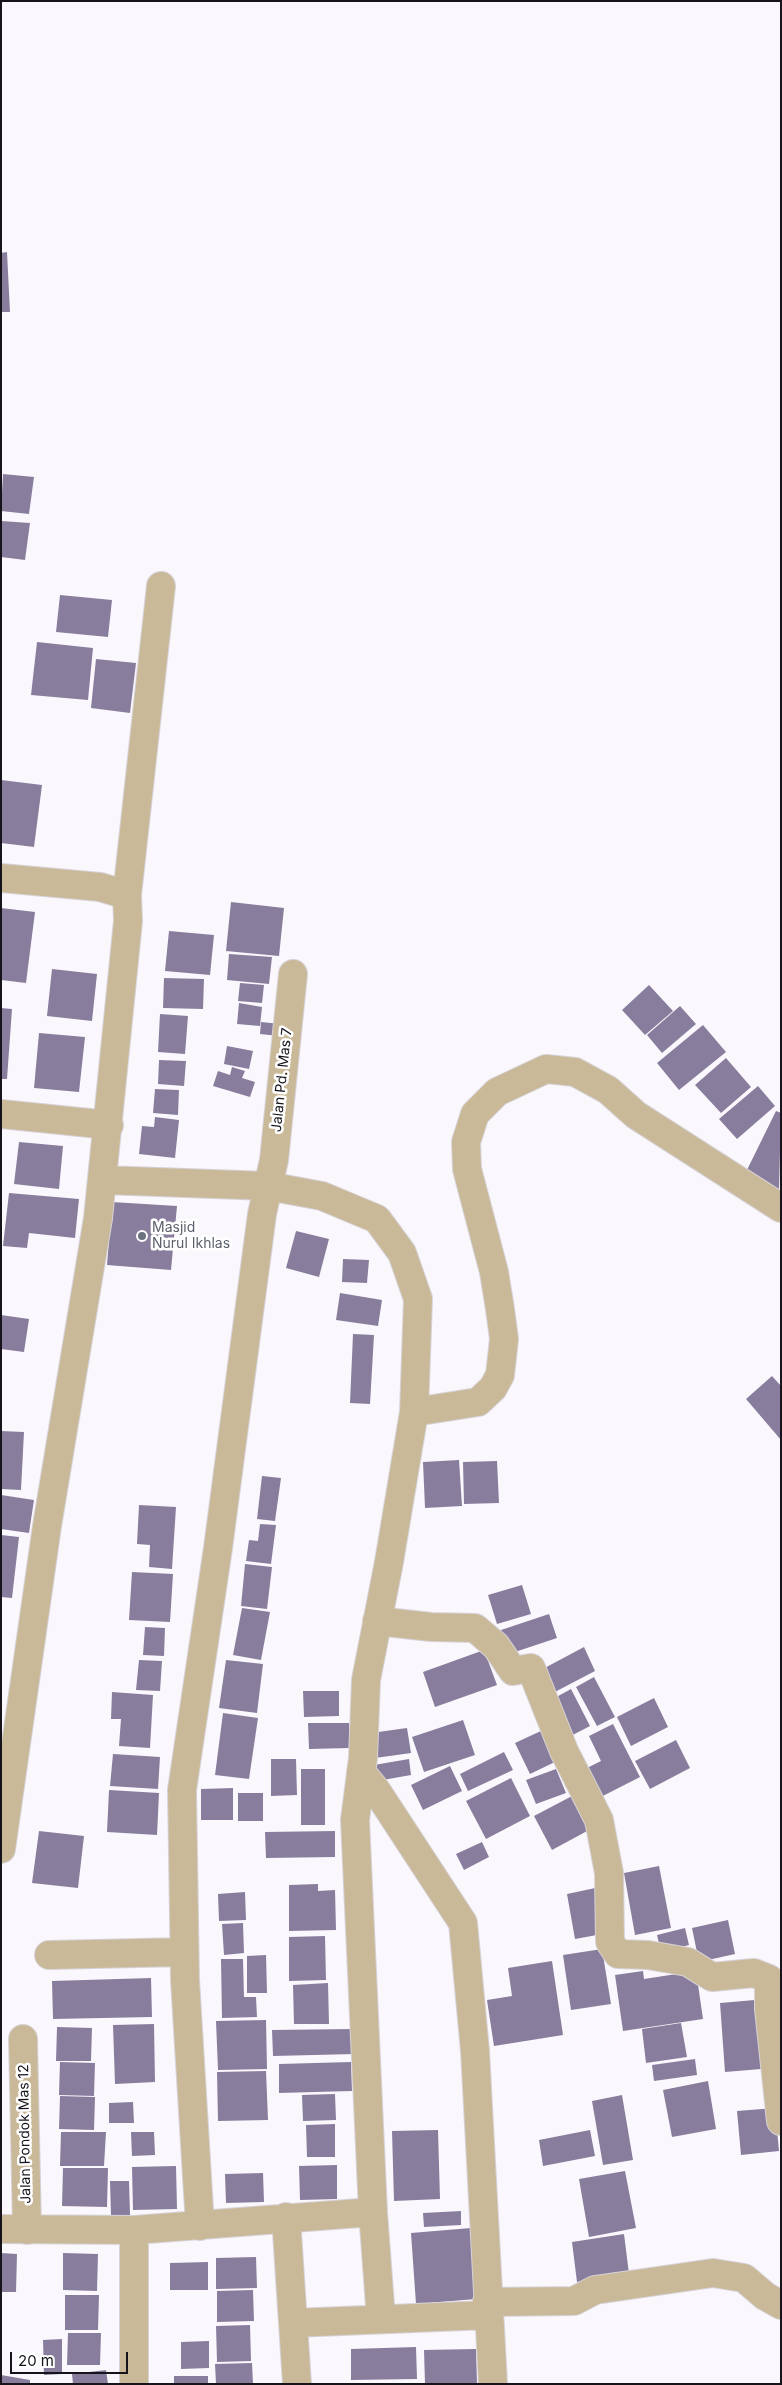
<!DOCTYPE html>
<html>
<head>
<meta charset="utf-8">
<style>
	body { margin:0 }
	#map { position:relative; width:782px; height:2385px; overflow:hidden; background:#faf8fd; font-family:Inter,sans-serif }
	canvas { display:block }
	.frame { position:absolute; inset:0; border:2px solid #16131b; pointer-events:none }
	.scale { position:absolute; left:10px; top:2352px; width:118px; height:22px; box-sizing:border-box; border:2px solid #16131b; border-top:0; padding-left:6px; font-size:15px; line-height:18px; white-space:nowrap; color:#16131b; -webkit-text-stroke:4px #fff; paint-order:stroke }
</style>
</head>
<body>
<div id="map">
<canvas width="782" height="2385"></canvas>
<div class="frame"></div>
<div class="scale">20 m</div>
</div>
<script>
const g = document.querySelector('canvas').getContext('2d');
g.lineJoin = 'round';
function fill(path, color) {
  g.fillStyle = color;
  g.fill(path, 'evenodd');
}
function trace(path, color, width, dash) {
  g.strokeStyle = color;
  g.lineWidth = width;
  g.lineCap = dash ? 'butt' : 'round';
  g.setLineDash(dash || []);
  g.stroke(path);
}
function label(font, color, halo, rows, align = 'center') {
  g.font = font + ' Inter,sans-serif';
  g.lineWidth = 5;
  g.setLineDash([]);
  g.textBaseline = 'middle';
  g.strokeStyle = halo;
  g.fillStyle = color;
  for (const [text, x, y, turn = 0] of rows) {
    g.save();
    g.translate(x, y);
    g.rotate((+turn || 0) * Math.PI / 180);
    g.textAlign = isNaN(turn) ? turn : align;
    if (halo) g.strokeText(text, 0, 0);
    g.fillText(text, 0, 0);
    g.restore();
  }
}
fill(new Path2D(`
	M7,252L10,312H1V253Z
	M3,474L34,477L29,514L1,511Z
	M1,521L30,523L25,560L1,557Z
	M60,595L112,600L108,637L56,632Z
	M37,642L93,648L88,700L31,695Z
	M96,659L136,663L130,713L91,708Z
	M1,780L42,785L34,847L1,843Z
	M231,902L284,908L279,956L226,951Z
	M1,908L35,912L26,983L1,980Z
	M169,931L214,935L210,975L165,971Z
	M229,954L272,957L269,984L227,980Z
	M52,969L97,974L92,1021L47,1016Z
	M164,978L204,979L203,1009L163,1008Z
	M240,983L264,985L262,1003L238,1001Z
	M649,985L673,1011L645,1035L622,1010Z
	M239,1003L262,1007L260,1026L237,1024Z
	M680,1006L696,1024L662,1053L647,1035Z
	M1,1008L12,1009L7,1079H1Z
	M160,1014L188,1016L185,1054L158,1052Z
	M261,1022L281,1024L279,1036L260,1034Z
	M703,1025L726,1052L679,1090L657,1063Z
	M39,1033L85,1037L79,1092L34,1088Z
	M227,1046L253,1051L249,1069L224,1064Z
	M726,1058L751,1087L721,1113L695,1085Z
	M159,1060L186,1061L184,1086L158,1084Z
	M232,1067L245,1071L242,1078L255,1082L250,1097L213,1086L218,1071L230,1075Z
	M758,1086L775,1106L737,1139L719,1119Z
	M155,1089L179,1090L178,1115L153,1113Z
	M776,1111L781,1113L779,1190L745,1174Z
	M155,1117L179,1120L175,1158L139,1154L142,1126L154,1127Z
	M19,1142L63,1146L59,1189L14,1184Z
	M9,1193L79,1199L75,1238L29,1233L27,1248L3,1246Z
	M112,1202L177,1206L171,1270L107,1265Z
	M296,1231L329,1239L319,1277L286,1268Z
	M343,1259L369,1260L367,1283L342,1282Z
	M340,1293L382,1300L378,1326L336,1320Z
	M1,1315L29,1319L24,1352L1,1349Z
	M353,1334L374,1335L370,1404L350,1403Z
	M772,1376L781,1386V1440L746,1399Z
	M1,1431L24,1432L21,1490L1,1489Z
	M459,1460L462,1506L425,1508L423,1462Z
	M497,1461L499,1503L464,1504L463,1462Z
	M262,1476L281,1478L275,1521L257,1519Z
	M1,1495L34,1500L29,1533L1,1529Z
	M139,1505L176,1507L172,1569L149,1567L150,1545L137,1544Z
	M260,1524L276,1525L271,1564L246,1561L249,1540L258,1541Z
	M1,1535L19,1537L12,1598L1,1597Z
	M245,1564L272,1567L267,1609L241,1606Z
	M132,1572L173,1574L170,1622L129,1620Z
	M522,1585L531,1614L497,1624L488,1595Z
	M242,1608L270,1612L261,1660L233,1655Z
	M549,1614L557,1638L506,1655L498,1631Z
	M145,1627L165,1628L164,1656L143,1655Z
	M584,1647L595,1671L551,1694L539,1671Z
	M484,1650L497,1685L435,1707L423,1672Z
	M139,1660L162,1661L160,1691L136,1690Z
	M226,1660L263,1664L257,1713L219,1708Z
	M594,1677L615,1717L597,1726L576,1687Z
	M571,1689L590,1726L567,1738L549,1701Z
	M303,1691H339V1716L304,1717Z
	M112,1692L153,1695L150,1748L119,1746L121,1719H111Z
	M654,1698L668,1727L631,1746L617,1717Z
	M223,1713L258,1718L249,1779L215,1775Z
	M463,1720L475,1755L424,1772L412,1737Z
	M308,1723H349L350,1748L309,1749Z
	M613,1724L640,1777L595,1800L581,1771L601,1761L589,1736Z
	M407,1728L411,1753L375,1758L371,1733Z
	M543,1730L557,1761L530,1774L515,1743Z
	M676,1740L690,1768L650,1789L635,1761Z
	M504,1752L513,1770L468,1791L460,1774Z
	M113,1754L160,1757L158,1789L110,1786Z
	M271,1759H296L297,1795L271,1796Z
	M409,1759L411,1775L377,1781L374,1765Z
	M450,1766L462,1791L423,1810L411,1785Z
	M301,1769H325V1825H301Z
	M556,1769L566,1793L536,1804L526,1780Z
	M511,1778L530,1816L486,1839L466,1801Z
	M233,1788V1820H201V1789Z
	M109,1790L159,1793L157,1835L107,1832Z
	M238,1793H263V1821H238Z
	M572,1796L589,1830L552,1850L534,1816Z
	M39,1831L84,1836L78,1888L32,1883Z
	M335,1831V1857L266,1858L265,1832Z
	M482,1842L489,1857L464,1870L456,1854Z
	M659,1866L671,1928L635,1935L624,1873Z
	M318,1884V1891L335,1890L336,1930L289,1931V1885Z
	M600,1887L608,1933L575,1939L567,1894Z
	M245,1892L246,1920L219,1921L218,1894Z
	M728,1920L735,1954L699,1962L692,1928Z
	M243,1923L244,1953L224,1955L222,1924Z
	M685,1928L689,1945L661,1952L657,1935Z
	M325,1936L326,1980L289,1981V1937Z
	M602,1949L611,2004L571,2010L563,1955Z
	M266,1955L267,1993H247V1956Z
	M221,1959H243L244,1997H256L257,2017L222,2018Z
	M552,1961L563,2035L494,2046L487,2000L512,1996L508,1968Z
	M643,1971L644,1979L696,1971L703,2019L623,2031L615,1975Z
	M151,1978L152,2017L53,2019L52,1981Z
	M328,1983L329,2024H294L293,1985Z
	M755,2000L761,2069L725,2072L720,2003Z
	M266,2020L267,2069L218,2070L216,2021Z
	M681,2023L687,2057L646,2063L642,2029Z
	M154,2024L155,2082L115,2084L113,2025Z
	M57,2027L92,2028L91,2061H56Z
	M354,2029L355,2054L273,2056L272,2030Z
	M695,2059L697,2075L654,2081L652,2065Z
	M60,2062L95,2063L94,2096L59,2095Z
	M351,2062L352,2091L279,2093V2064Z
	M266,2071L268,2120L218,2121L217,2072Z
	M708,2081L716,2129L672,2137L663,2090Z
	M335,2094L336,2120L303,2121L302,2095Z
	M622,2095L633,2160L603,2165L592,2101Z
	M60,2096L95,2097L94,2130L59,2129Z
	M133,2102L134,2123H109V2103Z
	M775,2108L779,2151L741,2155L737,2111Z
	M335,2124V2157H307L306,2125Z
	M438,2130L440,2199L394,2201L392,2131Z
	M590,2130L595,2156L543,2166L539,2140Z
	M61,2132H106L104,2166H60Z
	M131,2132H154L155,2155L132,2156Z
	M337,2165V2199L300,2200L299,2166Z
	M176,2166L177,2209L133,2210L132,2167Z
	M63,2168H108L107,2207L62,2206Z
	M625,2171L636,2228L589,2237L579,2179Z
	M263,2173L264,2202L226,2203L225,2174Z
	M110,2181H129L130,2215H111Z
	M461,2211V2225L424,2227L423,2213Z
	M471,2228L476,2299L416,2304L411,2233Z
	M624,2234L629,2274L577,2282L572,2242Z
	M1,2253L17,2254L16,2292H1Z
	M63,2253L98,2254L97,2291L63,2290Z
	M256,2257L257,2288L216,2289V2258Z
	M208,2262V2290H170V2263Z
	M253,2290L254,2321L217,2322V2291Z
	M65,2295H99L98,2330H65Z
	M250,2325L251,2361L217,2362L216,2326Z
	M68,2333H101L100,2365H67Z
	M62,2339V2374L44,2375L43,2340Z
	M209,2341V2368L181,2369V2342Z
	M416,2347L417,2379L351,2380V2349Z
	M476,2349L477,2384H425L424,2350Z
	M252,2363L253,2384H216L215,2364Z
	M106,2370L108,2384H73L72,2374Z
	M1,2375L30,2380V2384H1Z
	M174,2376H208V2384H174Z`), '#897d9d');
const minor = new Path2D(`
	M1,878L100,887L127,895L128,921L98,1218L47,1526L1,1849
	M127,895L161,586
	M1,1114L109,1125
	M103,1180L268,1186L322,1196L377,1219L402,1253L418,1299L414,1412L389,1562L366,1680L363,1758L355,1820L373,2212L381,2319
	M414,1412L478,1402L493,1388L500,1375L504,1339L500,1309L494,1272L467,1169L466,1142L475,1114L497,1092L546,1069L575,1072L608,1090L636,1115L781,1208
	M377,1621L431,1627L475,1628L496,1646L513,1671L531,1668L564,1751L599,1820L609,1873L610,1942L618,1954L648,1955L688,1962L712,1977L754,1973L769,1979V2009L781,2121
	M361,1772L376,1790L463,1923L475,2051L493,2384
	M49,1955L184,1952
	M23,2039L27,2230
	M286,2217L297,2384
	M200,2226L185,1980L182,1790L218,1548L262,1214L274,1160L293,974
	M1,2229L134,2230L373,2212
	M487,2302L574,2301L595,2290L713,2273L744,2278L765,2296L781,2305
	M293,2323L488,2315
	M134,2384V2230`);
trace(minor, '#d6d3d9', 30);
trace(minor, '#cab998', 28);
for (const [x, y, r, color] of [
	[142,1236,5,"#6b7280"]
]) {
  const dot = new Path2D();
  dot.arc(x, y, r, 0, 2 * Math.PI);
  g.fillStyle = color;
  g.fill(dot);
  trace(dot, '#fff', 2);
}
label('14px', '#16131b', '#fff', [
	["Jalan Pd. Mas 7",282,1080,-84],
	["Jalan Pondok Mas 12",25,2134,-91]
]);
label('14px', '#5b616d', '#fff', [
	["Masjid",152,1228],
	["Nurul Ikhlas",152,1244]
], 'left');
</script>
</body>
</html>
